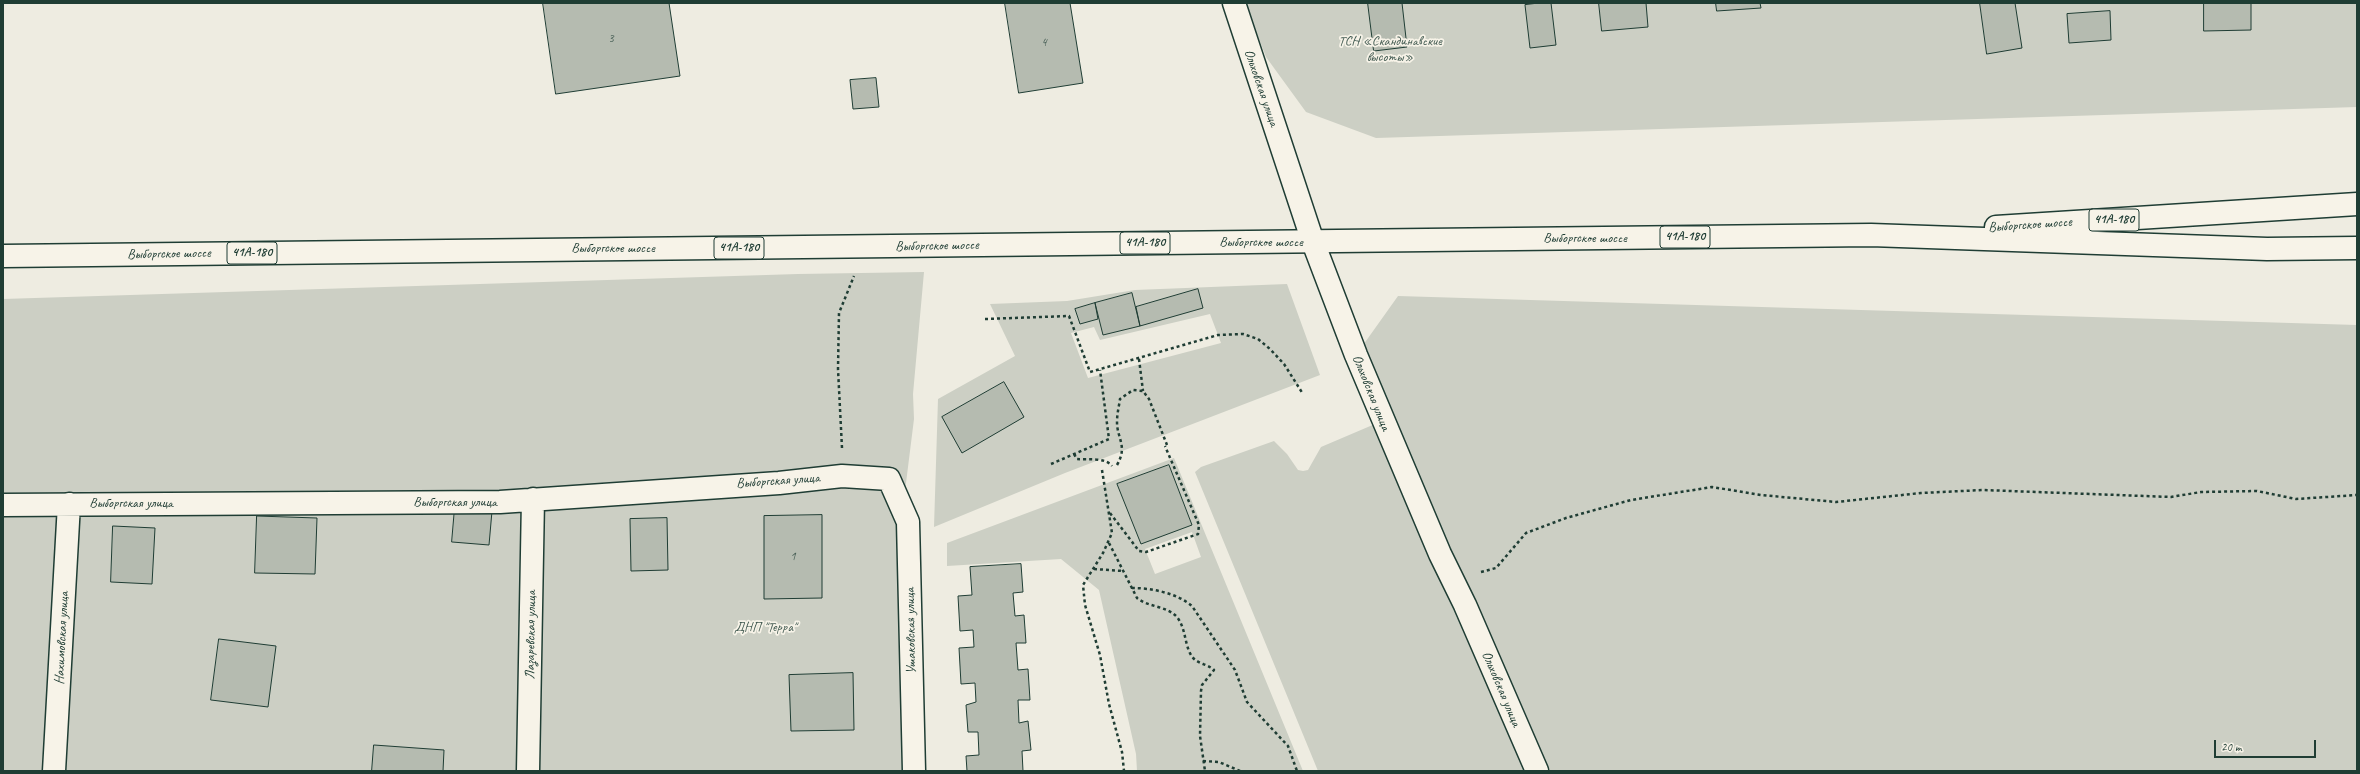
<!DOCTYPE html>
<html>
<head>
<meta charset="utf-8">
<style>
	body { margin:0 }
	#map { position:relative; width:2360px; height:774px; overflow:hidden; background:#eeece1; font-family:Caveat,sans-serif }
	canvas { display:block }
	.frame { position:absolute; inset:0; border:4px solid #1f3d34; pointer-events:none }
	.scale { position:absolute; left:2214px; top:740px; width:102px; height:18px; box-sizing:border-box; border:2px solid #1f3d34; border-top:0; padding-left:5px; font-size:12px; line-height:14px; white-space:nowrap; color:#1f3d34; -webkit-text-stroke:3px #f7f3e8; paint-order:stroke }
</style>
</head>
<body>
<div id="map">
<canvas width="2360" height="774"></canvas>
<div class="frame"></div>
<div class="scale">20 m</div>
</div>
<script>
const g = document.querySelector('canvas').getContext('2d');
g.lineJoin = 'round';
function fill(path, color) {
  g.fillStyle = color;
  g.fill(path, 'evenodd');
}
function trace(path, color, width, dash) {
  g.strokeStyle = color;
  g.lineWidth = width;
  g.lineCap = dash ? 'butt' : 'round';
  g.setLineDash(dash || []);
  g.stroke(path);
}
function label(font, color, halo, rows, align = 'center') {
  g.font = font + ' Caveat,sans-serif';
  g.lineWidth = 3.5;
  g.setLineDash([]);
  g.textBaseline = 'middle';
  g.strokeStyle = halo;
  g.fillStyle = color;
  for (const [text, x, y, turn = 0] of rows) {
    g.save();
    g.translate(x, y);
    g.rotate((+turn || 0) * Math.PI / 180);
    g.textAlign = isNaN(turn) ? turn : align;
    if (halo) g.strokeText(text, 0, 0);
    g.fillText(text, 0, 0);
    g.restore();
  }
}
fill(new Path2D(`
	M1245,3H2357V107L1376,138L1306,112L1266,57Z
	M924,272L913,394L914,419L904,499L914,771H3V299L798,274Z
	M1287,284L1320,375L1065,473L934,527L938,399L1015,356L990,304L1067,301L1135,290ZM1210,314L1221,343L1088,378L1071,333L1094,327L1100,340Z
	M1398,296L2357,325V771H1318L1195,472L1201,467L1274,441L1287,454L1298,470L1303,471L1308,470L1321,447L1382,421L1356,355Z
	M1174,458L1303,771H1137L1136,754L1099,590L1061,559L947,566V543ZM1192,532L1201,557L1155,574L1145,549Z`), '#cccfc4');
const building = new Path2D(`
	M543,3H669L680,76L556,94Z
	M1005,3H1070L1083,83L1019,93Z
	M1368,3H1402L1407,47L1374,51Z
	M1539,3H1551L1556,45L1530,48L1525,5Z
	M1599,3H1646L1648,27L1602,31Z
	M1716,3H1760L1761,8L1717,11Z
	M1980,3H2015L2022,48L1987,54Z
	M2204,3H2251V30L2204,31Z
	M2110,11L2111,40L2069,43L2067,14Z
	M876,78L879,107L853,109L850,80Z
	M1198,289L1203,308L1140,326L1136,307Z
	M1132,293L1140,326L1103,335L1095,303Z
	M1095,303L1098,319L1080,324L1075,309Z
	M1004,382L1024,417L962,453L942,417Z
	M1169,465L1192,525L1141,544L1117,484Z
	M455,507L492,511L489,545L452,542Z
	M822,515V598L764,599V516Z
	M257,516L317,518L315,574L255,573Z
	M667,518L668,570L631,571L630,519Z
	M113,526L155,528L152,584L111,582Z
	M1021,564L1023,592L1013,593L1015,616L1024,615L1026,643H1016L1018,670L1028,669L1030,700H1018L1019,723L1028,721L1031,750L1022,751L1023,771H967L966,756L979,755L978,732H968L966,705L976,702L975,683L961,684L959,648L974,647L973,630L960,631L958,596L972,595L970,567Z
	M219,639L276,646L268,707L211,700Z
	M853,673L854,730L791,731L789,675Z
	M374,745L444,750L443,771H372Z`);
fill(building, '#b5bbb0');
trace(building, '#1f3d34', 1);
const street = new Path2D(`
	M1234,3L1313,242L1356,355L1440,554L1465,605L1537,771
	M3,505L500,502L779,483L842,476L889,479L908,522L914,771
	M54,771L69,504
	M528,771L533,499`);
const primary = new Path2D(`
	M1996,227L2357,204
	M3,256L1871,235L2267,249L2357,248`);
trace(street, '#1f3d34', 25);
trace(primary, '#1f3d34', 25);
trace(new Path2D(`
	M985,319L1069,316L1090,372L1218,335L1243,334L1258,339L1270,349L1284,364L1303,394
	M1139,359L1143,391
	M842,448L838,369L839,313L854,276
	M1074,454L1077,459C1088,460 1105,457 1112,466
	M1051,464L1109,439L1100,370
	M1117,465C1128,446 1117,439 1117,422C1117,414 1119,406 1120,399L1133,390L1143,391L1149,399L1167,445
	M1102,470L1112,533L1103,553L1083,585L1085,605L1100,655L1109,704L1122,752L1124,771
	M1110,513L1139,551L1146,552L1198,534L1199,525L1165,446
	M1109,543L1137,598C1148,607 1166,606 1176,616C1186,627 1184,643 1191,655C1196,664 1206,663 1214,670L1202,685L1201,691L1200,736L1205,771
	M1094,569L1123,571
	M1481,572L1496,568L1526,533L1566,518L1631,500L1712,487L1761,495L1836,502L1921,493L1983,490L2171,497L2201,492L2257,491L2296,499L2357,495
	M1132,588C1151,588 1177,593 1192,606L1235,670L1247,702L1288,746L1297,771
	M1203,761L1219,762L1240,771`), '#1f3d34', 2.5, [3, 3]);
trace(street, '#f7f3e8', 22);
trace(primary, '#f7f3e8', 22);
label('12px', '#445c53', null, [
	["3",611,39],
	["4",1044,43],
	["1",793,557]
]);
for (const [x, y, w] of [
	[2114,220,50],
	[1685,237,50],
	[1145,243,50],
	[739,248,50],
	[252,253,50]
]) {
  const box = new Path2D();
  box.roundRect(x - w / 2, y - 11, w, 22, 3);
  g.fillStyle = '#f7f3e8';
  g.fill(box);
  trace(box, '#1f3d34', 1);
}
label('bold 13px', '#1f3d34', null, [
	["41А-180",2114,220],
	["41А-180",1685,237],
	["41А-180",1145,243],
	["41А-180",739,248],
	["41А-180",252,253]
]);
label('14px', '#425a51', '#f7f3e8', [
	["ТСН «Скандинавские",1390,41],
	["высоты»",1390,57],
	["ДНП \"Терра\"",765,627]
]);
label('14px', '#1f3d34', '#f7f3e8', [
	["Ольховская улица",1261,88,71],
	["Выборгское шоссе",2030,225,-4],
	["Выборгское шоссе",1585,238],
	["Выборгское шоссе",1261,242],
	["Выборгское шоссе",937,246,-1],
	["Выборгское шоссе",613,248],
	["Выборгское шоссе",169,254,-1],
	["Ольховская улица",1371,393,68],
	["Выборгская улица",778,481,-4],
	["Выборгская улица",455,502],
	["Выборгская улица",131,503],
	["Ушаковская улица",911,631,-91],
	["Лазаревская улица",531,635,-89],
	["Нахимовская улица",62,638,-87],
	["Ольховская улица",1501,689,67]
]);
</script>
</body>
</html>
